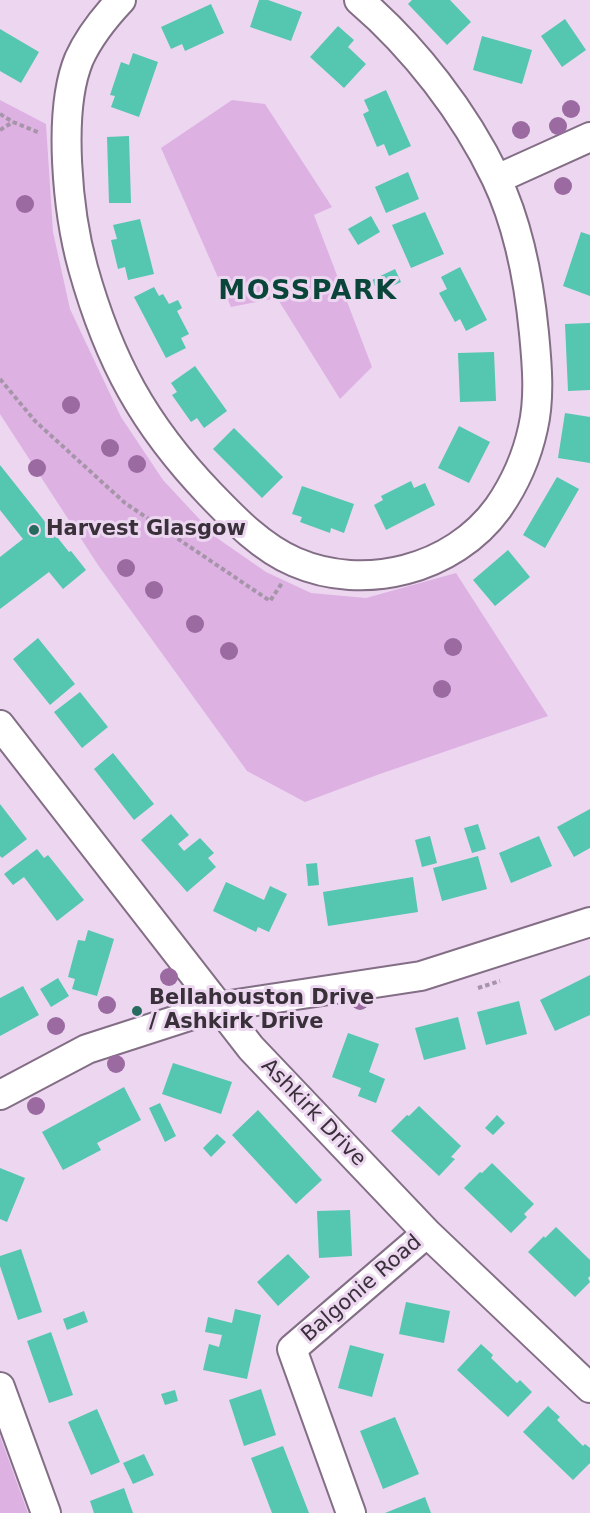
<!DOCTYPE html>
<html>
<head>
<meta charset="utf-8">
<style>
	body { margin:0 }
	canvas { display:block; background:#ecd6f0 }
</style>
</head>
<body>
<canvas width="590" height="1513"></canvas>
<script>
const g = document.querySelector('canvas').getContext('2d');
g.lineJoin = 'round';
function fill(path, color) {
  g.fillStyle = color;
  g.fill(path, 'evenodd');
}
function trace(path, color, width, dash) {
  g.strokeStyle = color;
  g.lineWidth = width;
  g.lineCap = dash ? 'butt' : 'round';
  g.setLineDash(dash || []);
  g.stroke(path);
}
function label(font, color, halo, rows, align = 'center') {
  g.font = font + ' "DejaVu Sans",sans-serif';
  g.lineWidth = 6;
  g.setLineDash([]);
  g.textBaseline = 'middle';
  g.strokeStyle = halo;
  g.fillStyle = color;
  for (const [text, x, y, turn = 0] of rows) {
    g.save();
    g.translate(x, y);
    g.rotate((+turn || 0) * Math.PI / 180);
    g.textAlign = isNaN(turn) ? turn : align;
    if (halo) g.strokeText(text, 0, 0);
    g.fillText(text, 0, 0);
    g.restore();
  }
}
fill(new Path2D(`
	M0,100L46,124L53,232L70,309L121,417L163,480L217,538L266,572L311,593L366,598L456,573L548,716L377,775L305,802L247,771L98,565L0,414Z
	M232,100L265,104L332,207L314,215L372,367L340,399L277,298L231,307L161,148Z
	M0,1436L28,1513H0Z`), '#ddb2e3');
fill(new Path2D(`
	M259,0H268L302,12L291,41L250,27Z
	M412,0H450L471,22L447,45L408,4Z
	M211,4L224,33L185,51L182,44L171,49L161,27Z
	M565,19L586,50L562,67L541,36Z
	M338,26L354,40L348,47L366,64L344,88L310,57Z
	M0,29L39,52L21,83L0,71Z
	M482,36L532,50L522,84L473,70Z
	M133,53L158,62L139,117L111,107L115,96L110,95L121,62L129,65Z
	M386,90L411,146L389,156L384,144L377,147L363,114L369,111L364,100Z
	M129,136L131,203H109L107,137Z
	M408,172L419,199L386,213L375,187Z
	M425,212L444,254L411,268L392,225Z
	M371,216L380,232L358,245L348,229Z
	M140,219L154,274L128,280L125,267L118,269L111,240L117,239L113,225Z
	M581,232L590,235V296L563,286Z
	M460,267L487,320L466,331L460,319L455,322L439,293L447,289L441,277Z
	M395,269L401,282L378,293L372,280Z
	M154,287L159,296L163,294L169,304L178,300L182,308L177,311L189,334L181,338L186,348L166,358L134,297Z
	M590,323V390L568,391L565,324Z
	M494,352L496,401L460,402L458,353Z
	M195,366L227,411L204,428L197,418L191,422L172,395L177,392L171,383Z
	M565,413L590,417V463L558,458Z
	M459,426L490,442L469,483L438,468Z
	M234,428L283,477L262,498L213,449Z
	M0,465L69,552L71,551L86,570L63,589L49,572L0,609V557L23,539L0,510Z
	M557,477L579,489L545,548L523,535Z
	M411,481L414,488L425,483L435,505L386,530L374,505L383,500L381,496Z
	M302,486L354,504L344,533L331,528L330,533L300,522L302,517L292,514Z
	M508,550L530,577L495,606L473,580Z
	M38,638L75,684L50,705L13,659Z
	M80,692L108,727L82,748L54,712Z
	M113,753L154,804L134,820L94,769Z
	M0,804L27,839L2,858L0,856Z
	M590,809V848L574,857L557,827Z
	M171,814L189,835L178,844L184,851L200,838L214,853L208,858L216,867L187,892L141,840Z
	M478,824L486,849L472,853L464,828Z
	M430,836L437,863L422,867L415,840Z
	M539,836L552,866L511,883L499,853Z
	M37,849L44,858L48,855L84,900L57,921L24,877L13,885L4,874Z
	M478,856L487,889L442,901L433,868Z
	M317,863L319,885L308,886L306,864Z
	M413,877L418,912L328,926L323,892Z
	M226,882L264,900L270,886L287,894L269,932L258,927L256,932L213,911Z
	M88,930L114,939L97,996L72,989L75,979L68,977L78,940L85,941Z
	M590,975V1015L555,1031L540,1000Z
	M58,978L69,996L51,1007L40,989Z
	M23,986L39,1015L0,1036V998Z
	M519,1001L527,1034L486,1045L477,1012Z
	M458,1017L466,1049L424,1060L415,1028Z
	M348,1033L379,1044L369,1072L385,1079L376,1103L358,1096L361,1088L332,1077Z
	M173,1063L232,1082L221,1114L162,1094Z
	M124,1087L141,1120L97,1143L101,1150L63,1170L42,1132Z
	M160,1103L176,1136L165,1142L149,1108Z
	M419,1106L461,1146L451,1157L455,1159L439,1176L391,1131L407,1115L409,1116Z
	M258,1110L322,1180L296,1204L232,1135Z
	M497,1115L505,1123L493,1135L485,1128Z
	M217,1134L226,1142L211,1157L203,1148Z
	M492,1163L534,1204L524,1214L527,1217L511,1233L464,1188L480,1172L482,1173Z
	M0,1168L25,1178L7,1222L0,1219Z
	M350,1210L352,1256L319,1258L317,1211Z
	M556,1227L590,1260V1276L588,1278L590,1282L575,1297L528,1252L544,1236L545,1238Z
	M21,1249L42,1312L18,1320L0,1266V1256Z
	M288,1254L310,1277L278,1306L257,1282Z
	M406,1302L450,1311L444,1343L399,1334Z
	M235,1309L261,1315L247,1379L203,1370L209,1344L219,1347L222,1335L205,1332L208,1317L232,1323Z
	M84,1311L88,1322L67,1330L63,1319Z
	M51,1332L73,1395L49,1403L27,1341Z
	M481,1344L493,1355L491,1358L517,1383L520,1380L532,1392L508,1417L457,1370Z
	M350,1345L384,1354L372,1397L338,1388Z
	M261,1389L276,1435L244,1446L229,1400Z
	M175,1390L178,1401L165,1405L161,1394Z
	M548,1406L560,1417L557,1420L583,1446L585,1444L590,1448V1463L573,1480L523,1432Z
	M97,1409L120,1462L91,1475L68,1422Z
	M395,1417L419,1474L383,1489L360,1431Z
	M283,1446L309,1513H272L251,1458Z
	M144,1454L154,1475L133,1484L123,1463Z
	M124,1488L133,1513H94L90,1501Z
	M425,1497L431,1513H385Z`), '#55c6af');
const minor = new Path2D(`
	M121,0C104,18 89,37 79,59C57,112 68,214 83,268C109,361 144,425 210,494C235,520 262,548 295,562C364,592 453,570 498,508C514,485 527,456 533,428C540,398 537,364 534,333C529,281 519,226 496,178C465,113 414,47 359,0
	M497,179L590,137
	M0,725L251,1048L427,1233L590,1388
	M0,1095L87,1049L217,1007L421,976L590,922
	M0,1387L46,1513
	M351,1513L292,1349L427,1233`);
trace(minor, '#836e86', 32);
trace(new Path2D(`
	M0,114L13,122L40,133
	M0,130L13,122
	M0,379L35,421L125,503L270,601L282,583
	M478,988L500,981`), '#a695a9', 4, [4.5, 3]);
trace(minor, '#fff', 28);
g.fillStyle = '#9a6aa1';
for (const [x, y] of [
	[571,109],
	[558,126],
	[521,130],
	[563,186],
	[25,204],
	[71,405],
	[110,448],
	[137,464],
	[37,468],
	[126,568],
	[154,590],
	[195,624],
	[453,647],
	[229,651],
	[442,689],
	[169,977],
	[360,1001],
	[107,1005],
	[56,1026],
	[116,1064],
	[36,1106]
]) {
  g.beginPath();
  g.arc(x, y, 9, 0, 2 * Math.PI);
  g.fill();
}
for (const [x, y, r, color] of [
	[34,530,6,"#276b5e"],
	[137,1011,6,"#276b5e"]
]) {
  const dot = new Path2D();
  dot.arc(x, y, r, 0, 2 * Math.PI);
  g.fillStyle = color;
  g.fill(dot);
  trace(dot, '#ecd6f0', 2);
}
label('bold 21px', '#39303a', '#ecd6f0', [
	["Harvest Glasgow",46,530],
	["Bellahouston Drive",149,999],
	["/ Ashkirk Drive",149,1023]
], 'left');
label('21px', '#39303a', '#ecd6f0', [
	["Ashkirk Drive",313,1113,46],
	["Balgonie Road",362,1289,-41]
]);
g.letterSpacing = '1.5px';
label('bold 27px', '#0a453a', '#ecd6f0', [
	["MOSSPARK",308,292]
]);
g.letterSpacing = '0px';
</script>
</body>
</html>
